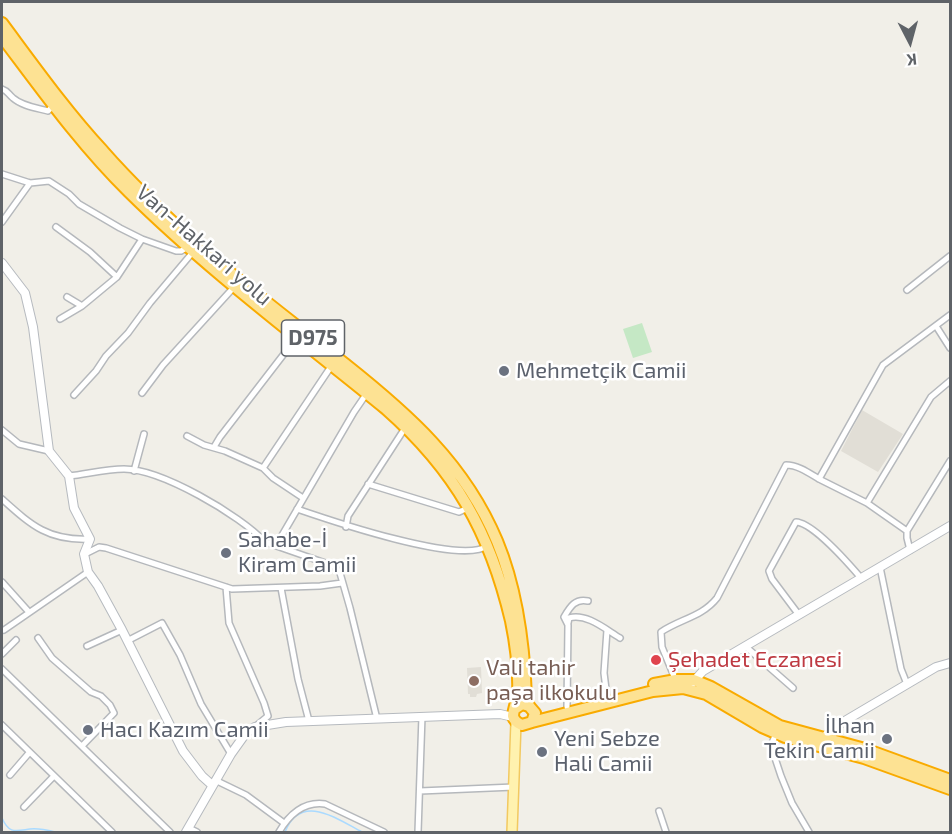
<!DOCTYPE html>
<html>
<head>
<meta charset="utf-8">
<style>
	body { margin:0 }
	#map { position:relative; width:952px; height:834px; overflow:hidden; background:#f1efe8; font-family:"Exo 2",sans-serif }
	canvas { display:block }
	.frame { position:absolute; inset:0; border:3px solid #5f6368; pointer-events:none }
	.north { position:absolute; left:880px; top:12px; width:60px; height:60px; -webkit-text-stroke:4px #fff; paint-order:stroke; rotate:174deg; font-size:16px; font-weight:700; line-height:24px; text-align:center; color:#5f6368 }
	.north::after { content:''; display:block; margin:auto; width:21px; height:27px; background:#5f6368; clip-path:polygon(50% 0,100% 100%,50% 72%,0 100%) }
</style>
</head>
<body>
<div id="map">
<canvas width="952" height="834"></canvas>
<div class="frame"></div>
<div class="north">K</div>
</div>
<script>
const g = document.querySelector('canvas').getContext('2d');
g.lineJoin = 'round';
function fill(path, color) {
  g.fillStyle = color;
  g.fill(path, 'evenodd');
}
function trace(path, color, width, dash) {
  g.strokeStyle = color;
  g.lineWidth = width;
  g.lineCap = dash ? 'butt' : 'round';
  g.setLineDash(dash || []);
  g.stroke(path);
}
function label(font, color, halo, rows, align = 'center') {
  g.font = font + ' "Exo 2",sans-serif';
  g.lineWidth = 5;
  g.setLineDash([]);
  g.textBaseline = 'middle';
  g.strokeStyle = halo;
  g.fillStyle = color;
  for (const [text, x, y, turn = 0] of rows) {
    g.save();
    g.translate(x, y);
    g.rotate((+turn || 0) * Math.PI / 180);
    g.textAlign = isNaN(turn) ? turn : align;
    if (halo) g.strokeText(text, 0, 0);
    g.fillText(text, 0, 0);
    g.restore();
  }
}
fill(new Path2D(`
	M862,410L903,434L878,472L841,451Z
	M481,667L482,693L477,694L476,697H470V694H468L467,668Z`), '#e1ded6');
fill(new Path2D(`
	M642,323L652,352L633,358L623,329Z`), '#c5e8c5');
trace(new Path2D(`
	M2,818C9,834 15,831 30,829C38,828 47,830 55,832
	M285,832C301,792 337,819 362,832`), '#aadaff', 1.5);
const street = new Path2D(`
	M2,89C8,91 8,94 13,98C22,106 37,108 48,111L53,106
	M2,174L30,183L49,181L69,194L79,204L120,228L142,239L176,251H181L188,247
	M2,222L30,183
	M56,227L90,252L117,277
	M907,290L950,256
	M67,297L82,306
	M60,319L82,306L117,277L142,239
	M936,326L950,348
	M142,393L163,365L235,286
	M74,395L96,371L106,356L128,333L150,303L193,252
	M2,430L19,444L49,451
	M187,436L204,445L225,451L263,468L273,478L303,498
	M214,447L220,437L297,337
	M263,468L332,365
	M134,471L144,434
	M69,476C87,474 106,469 124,469C161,469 240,515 265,542L334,566L340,573L350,608L377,719
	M368,484L459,512L468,508
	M2,499C31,525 48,541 90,539
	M867,503L931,397L950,381
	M297,509C329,520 461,565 487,546
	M346,527L348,516L405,428
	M907,531L950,461
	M274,544L281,537L354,412L367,393
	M910,550L907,538V531L867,503L819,479L883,365L950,315
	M85,554L99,547L106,548L232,589L320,586L342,583
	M880,567L901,669L907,684
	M2,582L28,611
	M226,587L229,623L264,703L268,716L256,726
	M281,588L298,679L309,721
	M799,615L772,579L769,571L796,522C813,523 849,564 861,578
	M568,623L569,618C587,613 605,629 620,638
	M4,630L88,572
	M38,638L52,658L91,692L101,696L110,705L114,713L82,746
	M127,641L162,623L180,655L201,704L231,754
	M87,646L122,630
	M745,646L793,688
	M2,654L16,640
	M2,669L170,832
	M676,681L662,647L661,632C680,619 702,617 717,598L786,465C798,465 809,473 819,479
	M607,697L604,673L607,630
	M567,707L568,625L564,617C570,607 575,598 588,601
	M2,725L112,832
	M776,733L771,746L781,776L792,803L809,832
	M10,775L29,753
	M215,780L246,795L284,823
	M420,791L514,787
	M24,807L54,776
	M659,811L666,832
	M189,828L197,832
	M279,832C289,815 303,801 325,804L384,832
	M418,832L422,716`);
const secondary = new Path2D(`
	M2,263L25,293L33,327L49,451L69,476L74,508L90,539L84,554L88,572L98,586L122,630L183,751L202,776L212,785
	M693,682L703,671L950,526
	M823,739L833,728L936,667L950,663
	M186,832L231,754L246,733L255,727L286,722L500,714L513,717`);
const primary = new Path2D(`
	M512,832L516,722`);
const highway = new Path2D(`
	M2,23C34,66 66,111 103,151C131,183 162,212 193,241C241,284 294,323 345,364C408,414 465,464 497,541C517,589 524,644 526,696L529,706
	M2,37C42,90 81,145 129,192C209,271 299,338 386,409C455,470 490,532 511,621C516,645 519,670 518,694C517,700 513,711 513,716C514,721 517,723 522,725L532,722L535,713L529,706L522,704L516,708
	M654,684L676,680H694L711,687L780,726L865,749L950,780
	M532,722L653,691L683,688L706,694L762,727L785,737L864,758L950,789`);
trace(street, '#b5b8bc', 8);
trace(secondary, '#b6babf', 10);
trace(primary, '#f2c960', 12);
trace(highway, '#f9ab00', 14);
trace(street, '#fff', 5);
trace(secondary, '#fff', 8);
trace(primary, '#fff2af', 9);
trace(highway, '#fde293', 10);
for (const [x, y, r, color] of [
	[504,371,6,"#6b7280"],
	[226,553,6,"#6b7280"],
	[656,660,6,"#e0444e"],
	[474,681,6,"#8d6e63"],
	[88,730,6,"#6b7280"],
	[887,739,6,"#6b7280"],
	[542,752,6,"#6b7280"]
]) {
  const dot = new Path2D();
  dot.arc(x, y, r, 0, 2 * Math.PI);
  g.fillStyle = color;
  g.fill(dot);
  trace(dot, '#fff', 2);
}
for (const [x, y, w] of [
	[313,338,63]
]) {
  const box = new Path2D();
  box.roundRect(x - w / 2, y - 18, w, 36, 4.5);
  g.fillStyle = '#fff';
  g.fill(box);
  trace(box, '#5f6368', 1.5);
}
label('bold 21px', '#5f6368', null, [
	["D975",313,338]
]);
label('22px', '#5f6368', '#fff', [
	["Van-Hakkari yolu",204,245,41]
]);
label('22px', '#5b616d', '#fff', [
	["Mehmetçik Camii",516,371],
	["Sahabe-İ",238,540],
	["Kiram Camii",238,565],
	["İlhan",875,726,"right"],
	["Tekin Camii",875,751,"right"],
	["Hacı Kazım Camii",100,730],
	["Yeni Sebze",554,739],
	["Hali Camii",554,764]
], 'left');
label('22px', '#be3a42', '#fff', [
	["Şehadet Eczanesi",668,660]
], 'left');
label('22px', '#785e54', '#fff', [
	["Vali tahir",486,668],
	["paşa ilkokulu",486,693]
], 'left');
</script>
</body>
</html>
